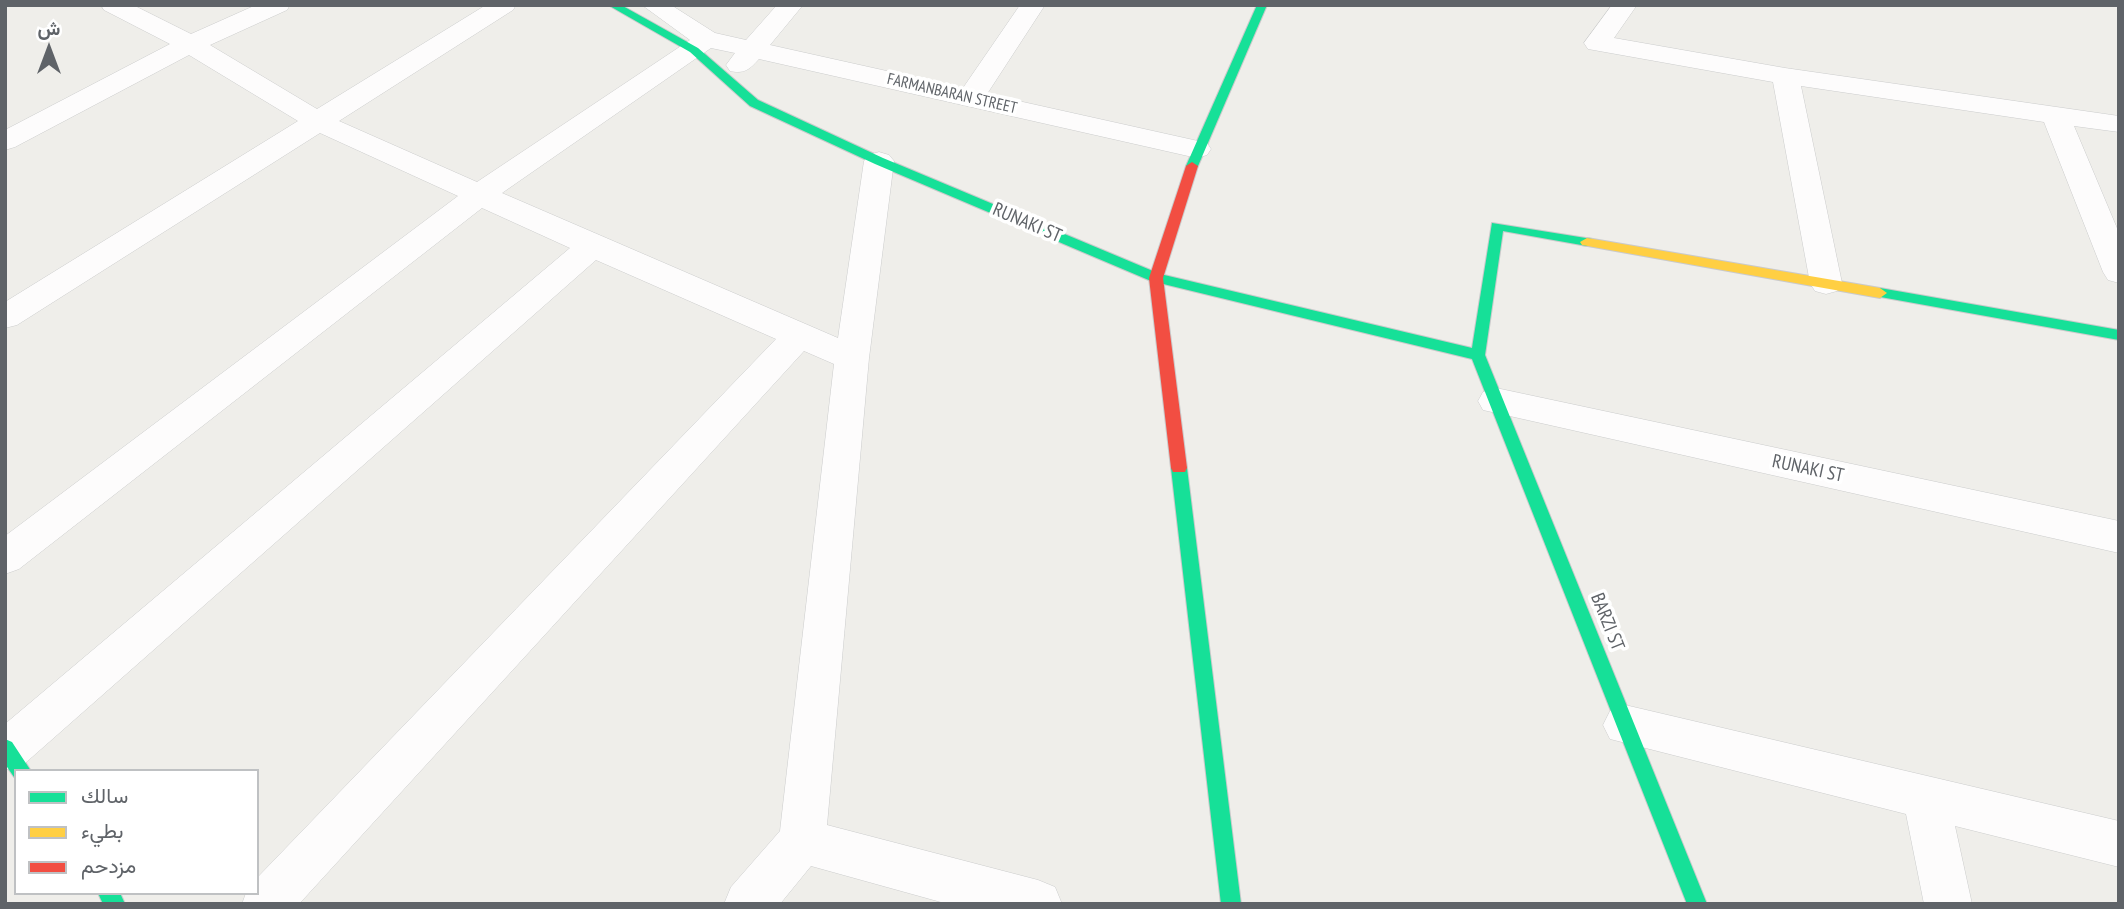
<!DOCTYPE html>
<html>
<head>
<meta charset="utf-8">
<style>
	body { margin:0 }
	#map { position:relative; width:2124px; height:909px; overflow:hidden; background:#efeeea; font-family:"PT Sans Narrow",Vazirmatn,sans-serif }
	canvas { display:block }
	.frame { position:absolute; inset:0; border:7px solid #5f6368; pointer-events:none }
	.legend { position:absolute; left:14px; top:769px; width:245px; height:126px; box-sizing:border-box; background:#fff; border:2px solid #bfc1c3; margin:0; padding:9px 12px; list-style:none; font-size:21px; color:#5f6368 }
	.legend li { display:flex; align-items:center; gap:14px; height:35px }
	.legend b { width:35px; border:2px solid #bfc1c3 }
	.north { position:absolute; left:14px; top:14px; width:70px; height:70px; -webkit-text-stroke:5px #fff; paint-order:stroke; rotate:0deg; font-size:19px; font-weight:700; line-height:28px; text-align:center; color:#5f6368 }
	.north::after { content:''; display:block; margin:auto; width:24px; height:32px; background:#5f6368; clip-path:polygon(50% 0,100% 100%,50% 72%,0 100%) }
</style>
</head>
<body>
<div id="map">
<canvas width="2124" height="909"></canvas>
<div class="frame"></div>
<ul class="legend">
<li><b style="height:9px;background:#16e098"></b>سالك</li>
<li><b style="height:9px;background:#ffcf43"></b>بطيء</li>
<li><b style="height:9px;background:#f24e42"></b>مزدحم</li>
</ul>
<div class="north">ش</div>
</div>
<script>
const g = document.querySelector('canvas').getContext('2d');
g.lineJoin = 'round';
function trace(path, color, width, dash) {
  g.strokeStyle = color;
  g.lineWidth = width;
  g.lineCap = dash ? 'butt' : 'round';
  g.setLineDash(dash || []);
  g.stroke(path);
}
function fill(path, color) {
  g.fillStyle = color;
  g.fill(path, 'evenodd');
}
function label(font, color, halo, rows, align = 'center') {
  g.font = font + ' "PT Sans Narrow",sans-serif';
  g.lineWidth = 7;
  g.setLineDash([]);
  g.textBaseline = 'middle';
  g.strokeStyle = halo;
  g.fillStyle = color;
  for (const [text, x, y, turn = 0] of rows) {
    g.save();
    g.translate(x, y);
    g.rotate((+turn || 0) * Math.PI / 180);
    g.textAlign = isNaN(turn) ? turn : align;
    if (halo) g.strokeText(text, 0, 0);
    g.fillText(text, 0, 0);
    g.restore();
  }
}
const street = new Path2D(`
	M101,5H133L191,34L256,5H290L287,10L210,45L317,109L486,5H516L513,10L339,121L477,182L690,40L642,5H671L715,33L746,40L777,5H803L770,45L963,88L1020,5H1045L987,94L1207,143L1211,149L1207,155L1197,158L759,59C749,70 744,74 730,71L726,65L735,53L711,48L502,193L838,338L864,161L869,155L879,152L889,155L894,161L869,358L827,825L1038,880L1055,887L1062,904H948L811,866L780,904H724L731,887L780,831L834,364L804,351L299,904H242L246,893H257V878L776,339L596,260L23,765L5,770V724L570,248L482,208L19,569L5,574V536L458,196L320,133L17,325L5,328V302L298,121L189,55L15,147L5,150V130L170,44L104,10Z
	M1612,5H1637L1614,38L1785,68L2119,116V132L2074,126L2119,233V283L2108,280L2103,272L2044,122L1801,86L1842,283L1837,291L1826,294L1815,291L1810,283L1773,82L1588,49L1584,43Z
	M1496,388L2119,521V553L1483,410L1478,401L1483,392Z
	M1625,705L2119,821V867L1955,826L1972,904H1924L1906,814L1610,739L1603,725L1610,711Z`);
const fast = new Path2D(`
	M608,5H621L698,48L758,100L883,158L1160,274L1472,348L1492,223L1592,239L1594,242L1587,246L1503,231L1485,355L1707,904H1687L1472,359L1151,281L875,164L750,106L690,52Z
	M1257,5H1267L1198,166L1196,169H1188L1186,166Z
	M1880,288L2119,330V340L1875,296L1873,293Z
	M1179,462L1185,464L1187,468L1241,904H1221L1171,468L1173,464Z
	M5,739L12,742L31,771H16L14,777L5,764Z
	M98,893H120L125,904H103Z`);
const slow = new Path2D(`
	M1587,238L1880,288L1887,293L1880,298L1582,245L1580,242Z`);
const jam = new Path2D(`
	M1192,162L1198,166L1163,278L1187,468L1185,472H1173L1171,468L1149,278L1186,166Z`);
trace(street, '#cbcccc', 1);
trace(fast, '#cacacb', 2);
trace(slow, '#cacacb', 2);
trace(jam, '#cacacb', 2);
fill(street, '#fdfcfc');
fill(fast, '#16e098');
fill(slow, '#ffcf43');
fill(jam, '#f24e42');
label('16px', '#5f6368', '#fff', [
	["FARMANBARAN STREET",952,94,13]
]);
label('19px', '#5f6368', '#fff', [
	["RUNAKI ST",1027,223,23],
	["RUNAKI ST",1808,469,12],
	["BARZI ST",1607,622,68]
]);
</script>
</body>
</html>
